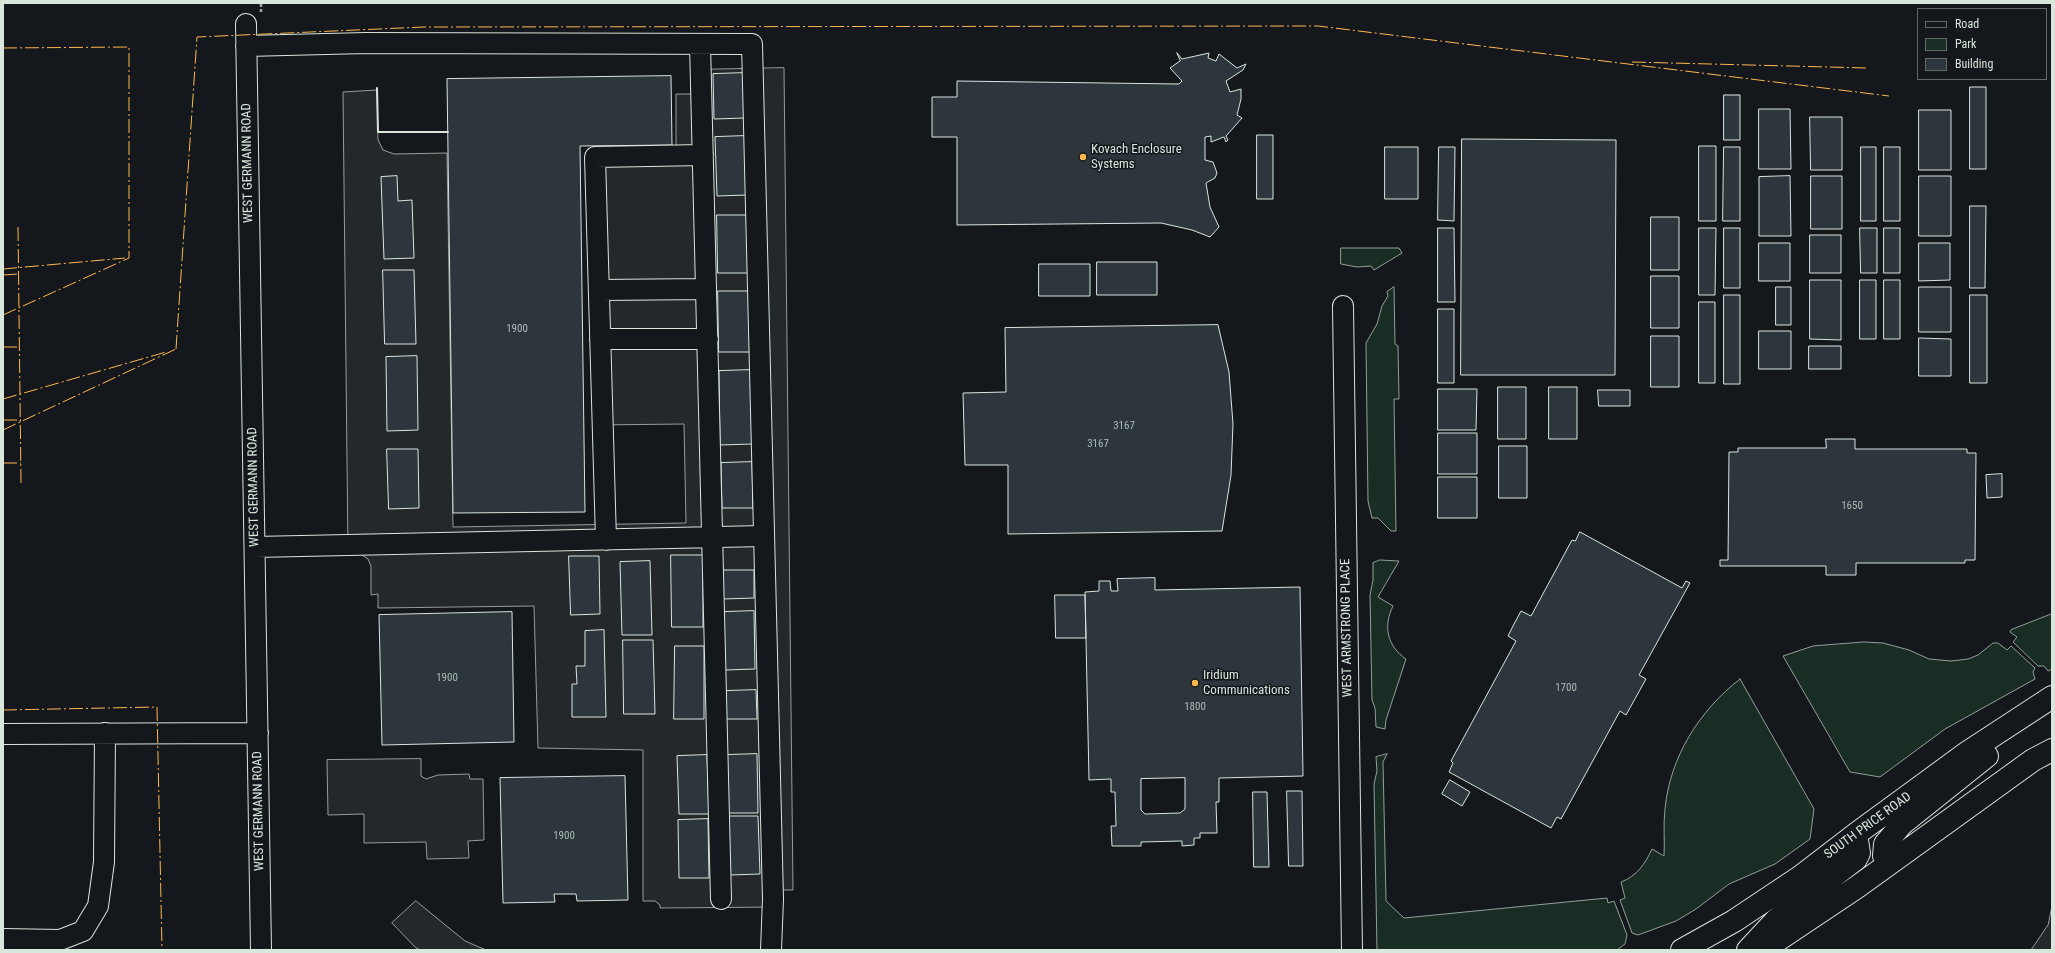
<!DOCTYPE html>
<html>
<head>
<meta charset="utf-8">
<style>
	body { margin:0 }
	#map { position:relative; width:2055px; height:953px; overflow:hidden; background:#14181c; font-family:"Roboto Condensed",sans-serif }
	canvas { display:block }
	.frame { position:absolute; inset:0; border:4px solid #d8e6dc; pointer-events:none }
	.legend { position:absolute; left:1917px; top:8px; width:130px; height:72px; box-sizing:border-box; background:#14181c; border:1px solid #626a69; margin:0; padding:5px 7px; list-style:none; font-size:12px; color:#d8e6dc }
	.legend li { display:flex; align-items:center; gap:8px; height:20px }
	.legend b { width:20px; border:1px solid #626a69 }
</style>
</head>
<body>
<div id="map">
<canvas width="2055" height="953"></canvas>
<div class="frame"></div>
<ul class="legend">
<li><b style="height:5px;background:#14181c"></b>Road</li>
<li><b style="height:11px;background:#1a2d24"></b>Park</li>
<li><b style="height:11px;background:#2c363c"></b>Building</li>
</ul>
</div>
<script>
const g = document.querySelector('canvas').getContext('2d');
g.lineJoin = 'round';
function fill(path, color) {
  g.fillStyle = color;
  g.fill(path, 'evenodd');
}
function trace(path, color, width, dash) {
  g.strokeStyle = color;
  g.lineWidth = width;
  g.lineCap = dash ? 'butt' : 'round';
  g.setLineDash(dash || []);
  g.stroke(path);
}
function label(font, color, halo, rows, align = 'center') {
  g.font = font + ' "Roboto Condensed",sans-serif';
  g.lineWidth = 3;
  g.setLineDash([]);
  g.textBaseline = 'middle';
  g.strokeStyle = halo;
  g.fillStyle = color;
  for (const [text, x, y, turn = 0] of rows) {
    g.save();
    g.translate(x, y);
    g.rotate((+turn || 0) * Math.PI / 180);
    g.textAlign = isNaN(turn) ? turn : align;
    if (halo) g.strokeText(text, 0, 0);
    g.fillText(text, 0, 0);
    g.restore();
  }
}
const green = new Path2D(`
	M1341,248H1399L1402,253L1374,270L1371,266L1357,267L1341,264Z
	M1394,287L1395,344L1398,346L1399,399H1394L1396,531H1391L1378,518H1372L1368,501L1366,343L1377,324L1382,306L1388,296L1387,292Z
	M1380,560L1399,561L1378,597L1393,606C1383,626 1387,646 1406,659L1386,720L1385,729L1376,727L1375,708L1372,700L1370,595L1373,580V563Z
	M2052,614V669L2048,671L2044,666H2038L2013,642L2017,637L2010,632L2011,630Z
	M1864,642L1883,643L1909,650L1929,659L1951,661L1968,659L1978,655L1993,643H1998L2007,650L2011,646L2035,668L2033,672L2035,679L1945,729L1880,777L1850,772L1783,656L1813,646Z
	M1740,679L1814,809L1810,839L1775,864L1729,884L1696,909L1676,921L1638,935L1632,933L1620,900L1625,898L1621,882C1637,876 1645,864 1652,849L1664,856C1665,840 1663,825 1665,809C1670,757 1699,711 1740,679Z
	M1387,754L1383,762L1386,901L1404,918L1607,898L1608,903L1614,901L1627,935L1625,944L1617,950H1377L1374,784L1377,771L1376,757Z`);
fill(green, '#1a2d24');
trace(green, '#939e99', 1);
const parking = new Path2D(`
	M784,68L793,890H782L781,907L660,908V905L655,901H643V750L538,748L534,606L378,608V594L371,595V566L368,559L360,554H348L343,92L377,90L378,140L383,150L394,154L447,153L453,527L686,523L684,424L595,425L588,150L676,148V94H691V70Z
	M421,759V776L426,779L438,775L469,774L470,779H483L484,840L468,841L469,858L427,859L426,842L364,843V814L328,815L327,760Z
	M416,901L465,941L486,950H420L415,947L392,923Z
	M2052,906V950H2031L2048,925Z`);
fill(parking, '#24282b');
trace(parking, '#939e99', 1);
const building = new Path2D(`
	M1177,53L1182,59L1209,53L1208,58L1216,61L1219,54L1237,68L1246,64L1243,70L1226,81L1230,92L1241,89V99L1237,115L1242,118L1226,136L1228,140L1226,142L1224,137L1211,142V136L1205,137V160L1213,162L1217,173L1215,178L1206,183L1210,207L1219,227L1210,237L1192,230L1161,223L957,225V137H932V97H957V81L1179,84L1182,81L1170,68L1180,61Z
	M744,73L745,118L714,119L713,74Z
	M671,76L672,145L580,146L585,512L453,513L447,79Z
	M1970,87H1986V169H1970Z
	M1724,95H1740V140H1724Z
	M1759,109H1790L1791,169H1759Z
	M1919,110H1951V170H1919Z
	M1810,117H1842V170H1811Z
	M1257,135H1273V199H1257Z
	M745,136L747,195L717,196L715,137Z
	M1462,139L1616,140L1615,375H1461Z
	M1699,146H1716V221H1699Z
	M1385,147H1418V199H1385Z
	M1439,147H1455L1454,221L1438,220Z
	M1724,147H1740V221H1723Z
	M1861,147H1876V221H1861Z
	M1884,147H1900V221H1884Z
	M397,176L398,201L412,200L414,258L384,259L381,177Z
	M1790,176L1791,236H1759V177Z
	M1811,176H1842V229H1811Z
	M1919,176H1951V236H1919Z
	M1970,206H1986L1985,288H1970Z
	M717,215H747L748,273H718Z
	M1651,217H1679V270H1651Z
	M1438,228H1454L1455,302H1438Z
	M1699,228H1716L1715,295H1699Z
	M1724,228H1740V288H1724Z
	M1860,228H1877V273H1861Z
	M1884,228H1900V273H1884Z
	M1810,235H1841V273H1810Z
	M1759,243H1790V281H1759Z
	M1919,243H1950V280L1919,281Z
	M1097,262H1157V295H1097Z
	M1039,264H1090V296H1039Z
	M383,270H414L416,344H385Z
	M1651,276H1679V328H1651Z
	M1810,280H1841V340L1810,339Z
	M1860,280H1876V339H1860Z
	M1884,280H1900V339H1884Z
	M1776,287H1791V325H1776Z
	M1919,287H1951V332H1919Z
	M718,291H749L750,352H719Z
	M1724,295H1740V384H1724Z
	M1970,295H1987V383H1970Z
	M1699,302H1715V383H1699Z
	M1438,309H1454V383H1438Z
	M1218,325L1229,372L1233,424L1231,475L1222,531L1008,534V465H965L963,393L1006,392L1005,328Z
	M1759,331H1791V369H1759Z
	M1651,336H1679V387H1651Z
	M1919,338L1951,339V376H1919Z
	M1809,346H1841V369H1809Z
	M417,356L418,430L387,431L386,357Z
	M751,370L752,444L720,445L719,371Z
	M1498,387H1526V439H1498Z
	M1549,387H1577V439H1549Z
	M1438,389H1477L1476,430H1438Z
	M1598,390H1630V406H1599Z
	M1438,433H1477V474H1438Z
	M1826,439H1855V449H1967V453H1976L1975,560H1965V563H1856V575H1826V566H1720V560H1728L1729,452H1738V448H1826Z
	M1499,446H1527V498H1499Z
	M387,449H418L419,508L389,509Z
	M752,462L753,508H722L721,463Z
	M2002,474V497L1987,498L1986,475Z
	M1438,477H1477V518H1438Z
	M1580,532L1682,588L1686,581L1690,583L1639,675L1646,679L1626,715L1620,711L1561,819L1557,817L1551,828L1449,772L1453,763L1451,761L1516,641L1508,636L1514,624L1521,611L1531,616L1572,540L1575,541Z
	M671,555H703V627H672Z
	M569,556H599L600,614L571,615Z
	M650,561L652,635H622L620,562Z
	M723,570H754V598L723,599Z
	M1155,578V590L1300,587L1303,776L1219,778V802H1216L1217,833H1200V838H1194V845L1182,846V841L1141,842V846H1112L1111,826H1116L1115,792H1111V779L1089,780L1085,592L1099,591V581H1110L1111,591H1118L1117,579ZM1185,778V809L1180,813L1145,814L1141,810V779Z
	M1055,595H1085L1086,638H1056Z
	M754,611L755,669L725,670L724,612Z
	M512,612L514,742L382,745L379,615Z
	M604,630L606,717H572V684H577L576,666H585V631Z
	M623,640H653L655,714H624Z
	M675,646H704V719H674Z
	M756,690L757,719H726L725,691Z
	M757,754L758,813H728L726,755Z
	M707,755L709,814H679L677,756Z
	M625,776L628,900L577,901L576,894H554L555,902L503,903L500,778Z
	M1450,780L1470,792L1462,806L1442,794Z
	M1287,791H1302L1303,866H1289Z
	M1253,792H1267L1269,867H1254Z
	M728,816H758L760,874L730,875Z
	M708,819L709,878H679L678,820Z`);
fill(building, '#2c363c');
trace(building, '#d8e6dc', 1);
const minor = new Path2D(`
	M246,24L261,950
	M700,44L721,899
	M246,46L366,43L752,44L773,899L771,950
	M599,290L706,289
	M1343,306L1352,950
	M600,339H708
	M606,540L595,157L703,155
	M255,547L764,536
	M3,734L258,733
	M3,939L60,940L83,931L98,906L104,862L105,733`);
const major = new Path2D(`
	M1889,864L1884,856L1885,844L1902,824L1987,756
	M1682,950L1734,921L1800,877L1856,834L1968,752L2052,697
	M1748,950L1776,920L1856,859L1859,853L1856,834
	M1763,950L1857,887L2033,760L2052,750`);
trace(minor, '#d8e6dc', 22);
trace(major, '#d8e6dc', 24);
trace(new Path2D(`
	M261,12V3`), '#9da8a2', 2.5, [3, 2]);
trace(minor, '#14181c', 20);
trace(major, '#14181c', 22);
trace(new Path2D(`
	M377,88L378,132H448`), '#d8e6dc', 2);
trace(new Path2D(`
	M3,48L129,47V258
	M1632,62L1867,68
	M18,227L21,483
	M3,269L125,258
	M3,275L18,274
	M3,315L129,258
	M3,347H20
	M176,349L197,37L424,27L1318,26L1889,96
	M3,399L166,352
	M3,420H21
	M3,430L176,349
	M3,463H21
	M3,710L157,707L162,950`), '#ffb74d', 1, [14, 3, 2, 3]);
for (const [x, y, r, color] of [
	[1083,157,4,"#ffb74d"],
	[1195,683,4,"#ffb74d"]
]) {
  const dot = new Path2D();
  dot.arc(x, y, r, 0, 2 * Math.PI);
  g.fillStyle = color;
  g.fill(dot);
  trace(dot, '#14181c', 1.5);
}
label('11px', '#adbab4', null, [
	["1900",517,329],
	["3167",1124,426],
	["3167",1098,444],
	["1650",1852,506],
	["1900",447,678],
	["1700",1566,688],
	["1800",1195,707],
	["1900",564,836]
]);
label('13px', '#d8e6dc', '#14181c', [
	["Kovach Enclosure",1091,150],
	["Systems",1091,165],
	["Iridium",1203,676],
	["Communications",1203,691]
], 'left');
label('13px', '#d8e6dc', '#14181c', [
	["WEST GERMANN ROAD",248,163,-91],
	["WEST GERMANN ROAD",254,487,-91],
	["WEST ARMSTRONG PLACE",1347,628,-91],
	["WEST GERMANN ROAD",259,811,-91],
	["SOUTH PRICE ROAD",1868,826,-36]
]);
</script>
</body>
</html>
